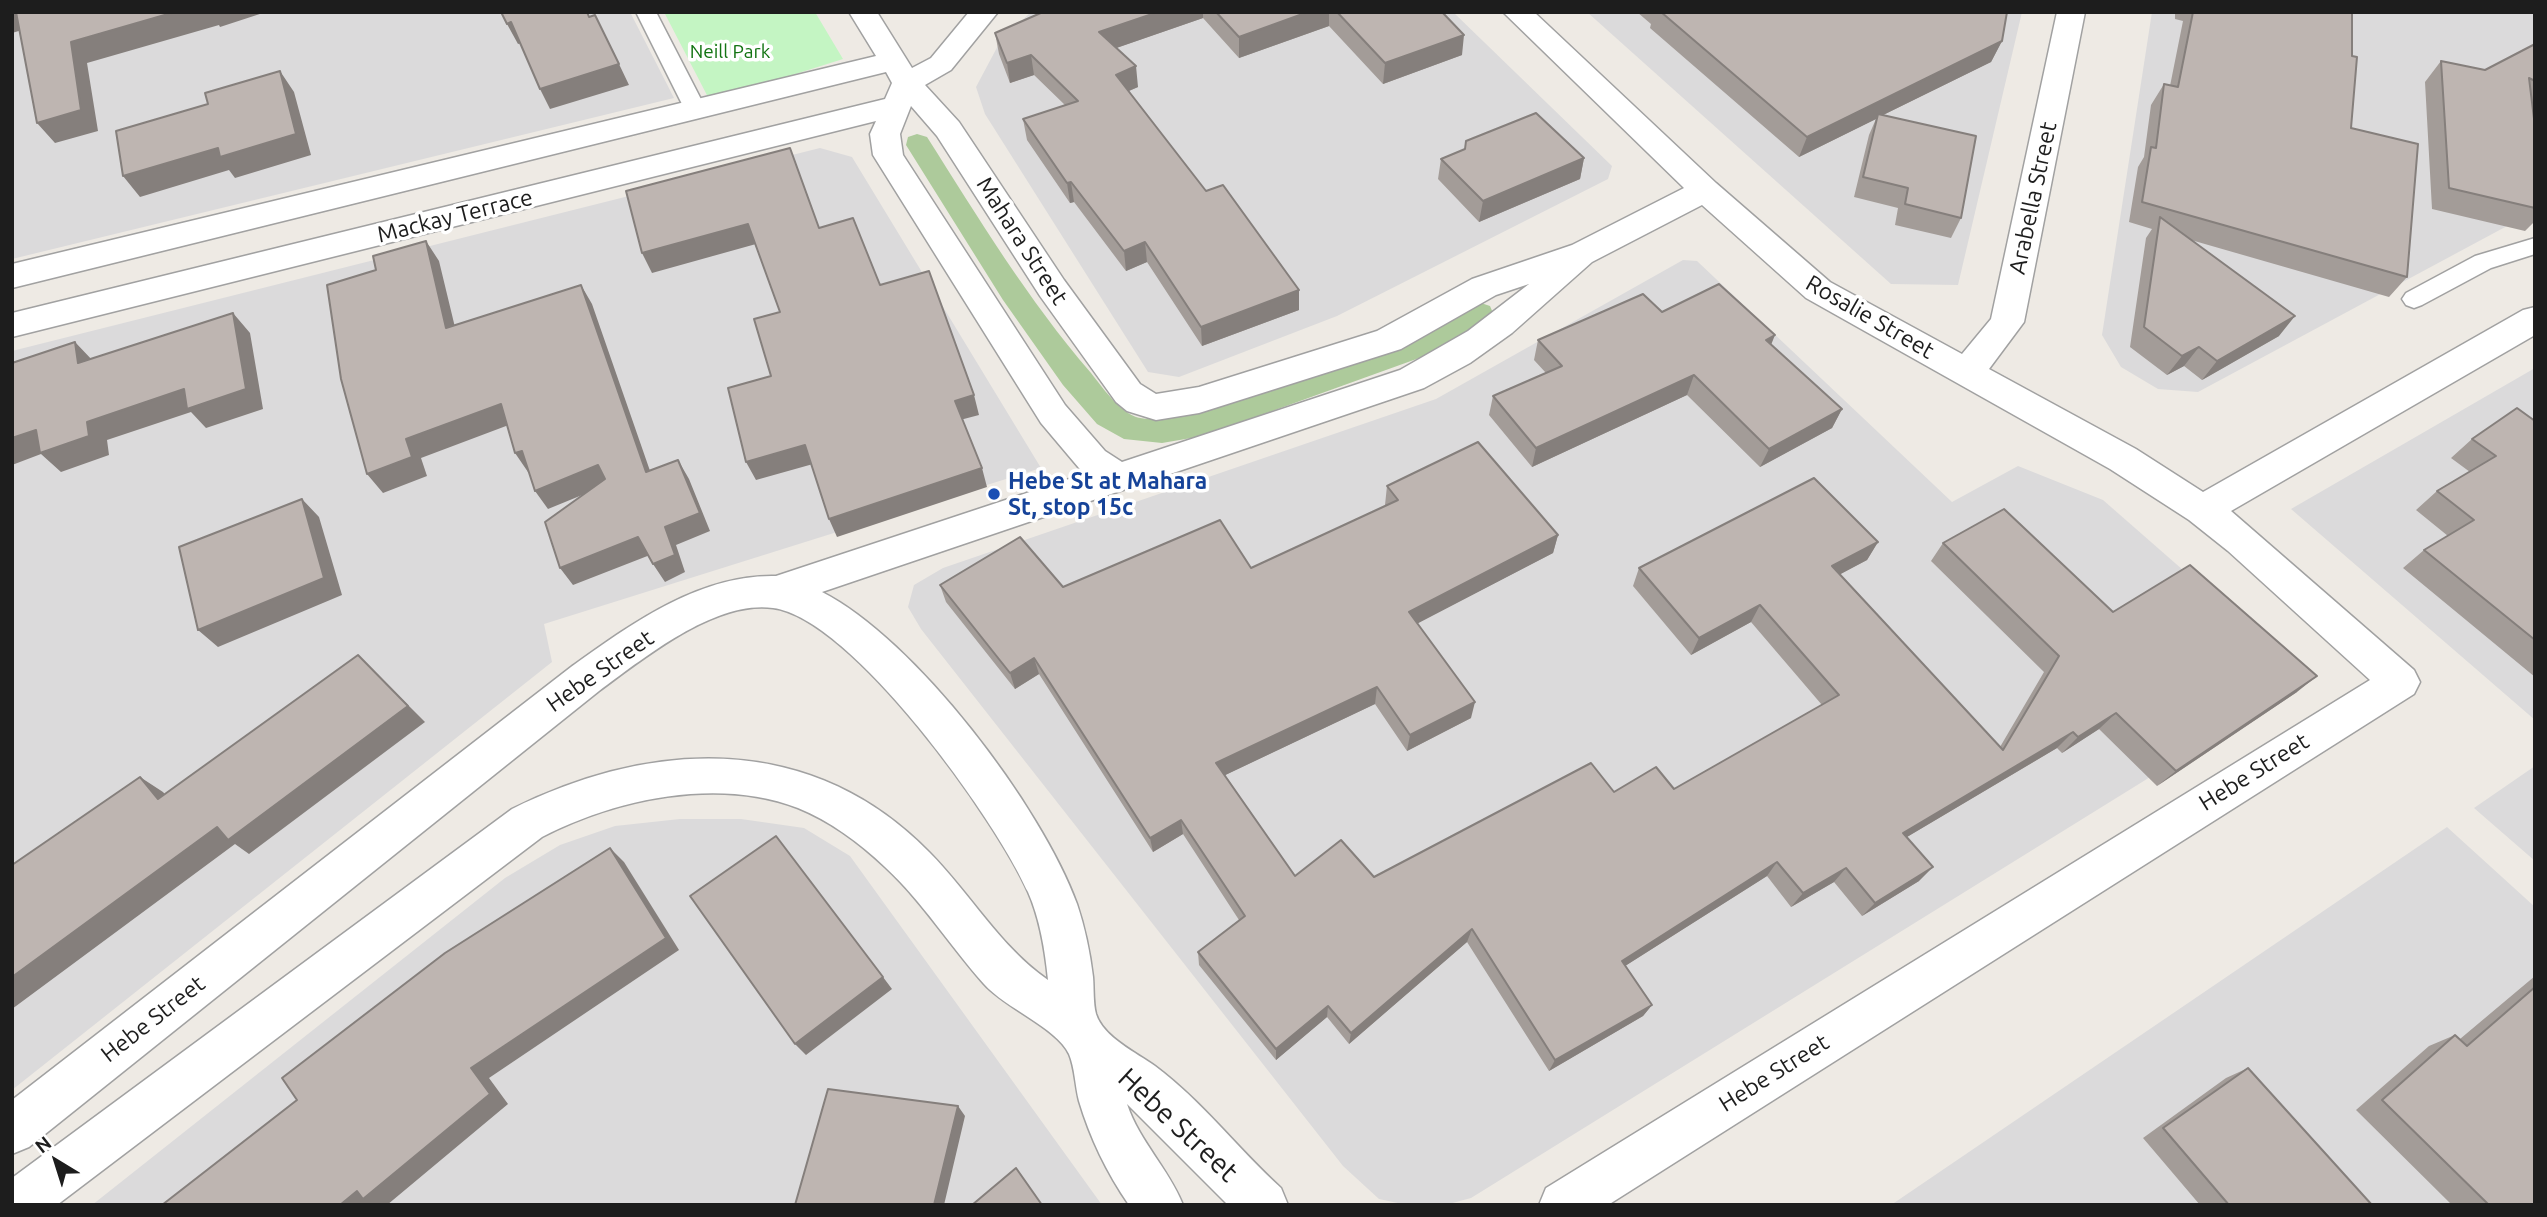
<!DOCTYPE html>
<html>
<head>
<meta charset="utf-8">
<style>
	body { margin:0 }
	#map { position:relative; width:2547px; height:1217px; overflow:hidden; background:#eeeae4; font-family:Ubuntu,sans-serif }
	canvas { display:block }
	.frame { position:absolute; inset:0; border:14px solid #1d1d1d; pointer-events:none }
	.north { position:absolute; left:21px; top:1126px; width:70px; height:70px; -webkit-text-stroke:5px #fff; paint-order:stroke; rotate:322deg; font-size:19px; font-weight:700; line-height:28px; text-align:center; color:#1d1d1d }
	.north::after { content:''; display:block; margin:auto; width:24px; height:32px; background:#1d1d1d; clip-path:polygon(50% 0,100% 100%,50% 72%,0 100%) }
</style>
</head>
<body>
<div id="map">
<canvas width="2547" height="1217"></canvas>
<div class="frame"></div>
<div class="north">N</div>
</div>
<script>
const g = document.querySelector('canvas').getContext('2d');
g.lineJoin = 'round';
function fill(path, color) {
  g.fillStyle = color;
  g.fill(path, 'evenodd');
}
function trace(path, color, width, dash) {
  g.strokeStyle = color;
  g.lineWidth = width;
  g.lineCap = dash ? 'butt' : 'round';
  g.setLineDash(dash || []);
  g.stroke(path);
}
function label(font, color, halo, rows, align = 'center') {
  g.font = font + ' Ubuntu,sans-serif';
  g.lineWidth = 7;
  g.setLineDash([]);
  g.textBaseline = 'middle';
  g.strokeStyle = halo;
  g.fillStyle = color;
  for (const [text, x, y, turn = 0] of rows) {
    g.save();
    g.translate(x, y);
    g.rotate((+turn || 0) * Math.PI / 180);
    g.textAlign = isNaN(turn) ? turn : align;
    if (halo) g.strokeText(text, 0, 0);
    g.fillText(text, 0, 0);
    g.restore();
  }
}
fill(new Path2D(`
	M12,12H630L674,98L12,259Z
	M1031,12H1453L1612,166L1608,179L1337,316L1179,377L1148,372L985,114L976,87L1001,40Z
	M1587,12H2022L1958,285L1891,284Z
	M2152,12H2535V211L2198,392L2158,389L2121,367L2102,335Z
	M820,148L852,157L1041,468L544,624L552,662L12,1090V351Z
	M1683,260L1697,261L1952,502L2018,466L2103,500L2295,668L2297,686L1471,1198L1445,1205H1407L1379,1199L1343,1166L921,629L908,607L914,585L943,568L1436,399Z
	M2535,368V720L2291,509Z
	M2535,766V861L2474,808Z
	M680,819H741L804,828L850,856L1102,1205H92L505,878L560,845L615,826Z
	M2447,827L2535,907V1205H1891Z`), '#dbdadb');
fill(new Path2D(`
	M917,134L927,137C979,219 1028,300 1091,373C1103,388 1118,410 1136,417C1170,430 1342,368 1381,352C1415,337 1448,319 1481,303L1490,306L1493,313L1489,319L1422,357L1203,436L1162,443L1124,439L1097,424L1063,385L1003,300L906,145L908,137Z`), '#adca9b');
fill(new Path2D(`
	M664,12H815L843,59L710,101Z`), '#c4f5c3');
const lane = new Path2D(`
	M636,12H656L706,109L703,114H687Z
	M2535,238V254L2491,268L2422,305L2414,308L2406,305L2402,299L2406,293L2475,256Z`);
const street = new Path2D(`
	M849,12H877L912,68L931,58L969,12H998L951,70L925,85L959,122L1064,280L1140,384L1156,394L1199,387L1377,331L1472,279L1572,245L1684,188L1503,12H1534L1716,183L1830,282L1962,354L1991,319L2057,12H2085L2024,322L1989,369L2136,449L2203,492L2523,310L2535,307V335L2231,511L2414,670L2420,682L2414,694L1608,1205H1539L1546,1188L2370,680L2228,551L2189,520L2110,469L1806,298L1702,205L1592,262L1512,333L1470,363L1424,388L822,592C915,639 1042,807 1077,904C1085,928 1090,952 1093,977C1094,988 1093,1003 1096,1014C1103,1037 1137,1053 1155,1066C1202,1101 1238,1149 1281,1188L1288,1205H1228L1127,1104C1139,1141 1169,1169 1183,1205H1129C1107,1173 1090,1138 1079,1101C1075,1086 1075,1068 1069,1054C1057,1028 1005,1008 984,984C950,946 923,902 885,867C860,843 830,821 798,808C717,777 616,799 542,837L57,1205H12V1178L512,809C654,739 811,732 929,852C970,893 1000,947 1048,980C1045,950 1040,919 1028,892C997,821 852,618 773,608C715,600 644,658 599,691L29,1147L12,1154V1100L571,667C631,624 699,574 776,576L1084,474L1041,423L873,155L870,134L876,121L12,337V313L885,99L892,83L886,72L12,288V264L876,56ZM911,106L937,136L1040,296L1116,402L1127,411L1156,420L1199,413L1401,349L1496,295L1529,284L1468,331L1400,370L1122,462L1105,451L1065,405L903,155L900,134Z`);
trace(lane, '#a1a1a1', 3);
trace(street, '#a1a1a1', 3);
fill(lane, '#fff');
fill(street, '#fff');
fill(new Path2D(`
	M1043,12H1442L1462,55L1383,84L1329,26L1239,58L1203,18L1116,48L1138,87L1129,91L1206,191L1299,290V310L1202,346L1147,262L1126,271L1074,202L1070,203L1027,140L1023,119L1065,105L1034,75L1010,83L999,54L995,33Z
	M1637,12H2007L2002,41L1991,62L1883,115L1961,218L1951,238L1895,225L1898,208L1854,197L1869,135L1876,119L1799,157L1650,28L1651,24Z
	M2175,12H2352L2351,128L2407,277L2389,297L2191,240L2279,336L2202,380L2184,366L2167,375L2130,347L2146,238L2152,229L2129,222L2138,167L2144,157L2151,105L2164,84L2170,86L2183,21L2175,19Z
	M2535,44V113L2533,112L2535,127V221L2525,231L2432,209L2425,82L2441,61L2485,70Z
	M1584,158L1580,179L1479,222L1438,179L1441,159Z
	M1662,312L1771,345L1842,409L1832,428L1760,467L1687,395L1532,467L1489,415L1493,396L1546,373L1534,360L1538,340Z
	M2535,421V677L2403,568L2424,550L2448,536L2416,510L2437,491L2470,472L2451,458L2472,439Z
	M1387,486L1558,535L1553,553L1417,623L1471,718L1407,751L1375,704L1225,775L1295,876L1374,877L1614,792L1674,789L1822,705L1751,622L1691,655L1633,586L1639,568L1878,542L1867,560L1840,574L2000,747L2044,672L1931,561L1943,543L2113,612L2297,692L2157,786L2099,729L2062,753L2057,748L1907,837L1919,881L1862,916L1834,882L1791,907L1767,876L1625,966L1652,1005L1643,1016L1549,1071L1467,942L1349,1044L1327,1017L1276,1060L1199,965L1198,952L1239,920L1183,834L1153,852L1039,674L1015,689L946,602L940,585L1063,587L1251,568L1385,506V505Z
	M2535,976V1205H2452L2356,1110L2429,1046L2455,1035L2460,1039Z
	M2248,1068L2372,1205H2200L2143,1138L2226,1078Z`), '#a39c98');
fill(new Path2D(`
	M12,12H20L32,27L12,33Z
	M175,12H266L220,27L219,25L87,63L98,131L55,143L37,123L71,42Z
	M1158,12H1203V18L1102,53L1099,32Z
	M1308,12H1329V26L1239,58V37Z
	M511,22L522,43L518,44L507,24Z
	M1464,35L1462,55L1383,84L1385,63Z
	M2002,41L1991,62L1877,118L1878,114L1876,119L1799,157L1807,137Z
	M1031,55L1034,75L1010,83L1007,63Z
	M619,64L629,85L550,109L540,89Z
	M1136,66L1138,87L1119,95L1116,75Z
	M280,71L294,92L311,155L235,178L229,170L140,197L123,176Z
	M1584,158L1580,179L1479,222L1483,201Z
	M1071,182L1074,202L1070,203L1067,183Z
	M748,224L756,244L652,273L642,253Z
	M426,241L439,261L460,348L446,328Z
	M1145,242L1147,262L1126,271L1124,251Z
	M581,285L592,304L657,491L646,472Z
	M1299,290V310L1202,346L1201,327Z
	M233,313L250,333L263,409L206,428L191,412L107,440L109,455L61,472L41,454L12,465V438L36,430L87,422Z
	M2295,316L2279,336L2202,380L2217,361Z
	M1775,335L1767,355L1766,340Z
	M75,342L94,362L78,363Z
	M2199,347L2184,366L2167,375L2182,356Z
	M1694,375L1687,395L1532,467L1536,448Z
	M974,395L979,415L960,420L955,401Z
	M501,404L514,423L421,458L427,476L383,493L367,474L406,439Z
	M1842,409L1832,428L1760,467L1769,449Z
	M805,445L813,464L756,480L746,462Z
	M522,451L535,469L528,472L515,453Z
	M678,460L689,479L710,531L676,545L685,572L665,582L653,564L665,527Z
	M598,465L609,484L548,509L535,491Z
	M982,468L987,487L837,537L829,519Z
	M302,499L319,517L342,595L218,647L198,630Z
	M1558,535L1553,553L1407,629L1409,612Z
	M638,537L650,555L573,585L560,568Z
	M1878,542L1867,560L1822,584L1832,566Z
	M1760,605L1751,622L1691,655L1699,638Z
	M358,655L425,722L249,854L235,844L12,1009V977Z
	M1034,658L1039,674L1015,689L1010,673Z
	M2317,676L2297,692L2157,786L2176,771Z
	M1377,687L1375,704L1217,779L1216,763Z
	M1475,702L1471,718L1407,751L1410,735Z
	M2116,713L2099,729L2062,753L2078,737Z
	M2073,732L2057,748L1890,847L1903,833Z
	M140,777L163,792L181,813L158,799Z
	M1181,820L1183,834L1153,852L1150,838Z
	M610,848L624,862L679,950L489,1078L508,1104L387,1205H379L374,1203L372,1205H340L471,1068Z
	M1777,862L1767,876L1614,973L1622,961Z
	M1933,867L1919,881L1862,916L1875,903Z
	M1846,868L1834,882L1791,907L1803,893Z
	M1472,929L1467,942L1349,1044L1351,1033Z
	M883,977L892,989L806,1055L795,1044Z
	M1652,1005L1643,1016L1549,1071L1555,1060Z
	M1328,1006L1327,1017L1276,1060V1049Z
	M958,1106L965,1116L944,1205H934Z`), '#857f7c');
const building = new Path2D(`
	M16,12H175L71,42L81,110L37,123Z
	M501,12H587L589,17L595,15L619,64L540,89L511,22L507,24Z
	M1043,12H1158L1099,32L1136,66L1116,75L1206,191L1223,185L1299,290L1201,327L1145,242L1124,251L1071,182L1067,183L1023,119L1078,101L1031,55L1007,63L995,33Z
	M1216,12H1308L1239,37Z
	M1337,12H1442L1464,35L1385,63Z
	M1661,12H2007L2002,41L1807,137Z
	M2193,12H2352V56L2357,57L2351,128L2418,144L2407,277L2142,202L2151,147L2156,148L2164,84L2178,87Z
	M2535,44V81L2529,78L2535,127V208L2449,188L2441,61L2485,70Z
	M280,71L296,134L220,157L218,148L123,176L116,131L208,104L205,93Z
	M1536,113L1584,158L1483,201L1441,159L1465,149L1466,141Z
	M1878,114L1976,136L1961,218L1905,204L1908,188L1863,177Z
	M790,148L819,228L853,218L880,285L929,271L974,395L955,401L982,468L829,519L805,445L746,462L728,388L771,376L754,319L780,312L748,224L642,253L626,191Z
	M2160,217L2295,316L2217,361L2199,347L2182,356L2144,327Z
	M426,241L446,328L581,285L646,472L678,460L700,513L665,527L675,555L653,564L638,537L560,568L545,522L605,479L598,465L535,491L522,451L515,453L501,404L406,439L412,457L367,474L341,379L327,285L376,270L373,256Z
	M1719,284L1775,335L1766,340L1842,409L1769,449L1694,375L1536,448L1493,396L1562,366L1538,340L1643,294L1662,312Z
	M233,313L246,389L187,409L184,389L87,422L89,436L40,453L36,430L12,438V363L75,342L78,363Z
	M2517,408L2535,421V640L2424,550L2474,520L2437,491L2496,456L2472,439Z
	M1478,442L1558,535L1409,612L1475,702L1410,735L1377,687L1216,763L1295,876L1341,840L1374,877L1591,763L1614,792L1656,767L1674,789L1839,695L1760,605L1699,638L1639,568L1814,478L1878,542L1832,566L2003,750L2059,656L1943,543L2004,509L2113,612L2190,565L2317,676L2176,771L2116,713L2078,737L2073,732L1903,833L1933,867L1875,903L1846,868L1803,893L1777,862L1622,961L1652,1005L1555,1060L1472,929L1351,1033L1328,1006L1276,1049L1198,952L1245,916L1181,820L1150,838L1034,658L1010,673L940,585L1020,537L1063,587L1220,520L1251,568L1398,500L1387,486Z
	M302,499L324,578L198,630L179,547Z
	M358,655L408,706L228,840L217,827L12,977V865L140,777L158,799Z
	M776,836L883,977L795,1044L690,896Z
	M610,848L666,938L471,1068L490,1094L363,1199L357,1191L340,1205H162L297,1100L282,1078L445,953Z
	M2535,987V1205H2489L2382,1100L2455,1035L2467,1046Z
	M2248,1068L2372,1205H2229L2163,1128Z
	M828,1089L958,1106L934,1205H795Z
	M1016,1168L1042,1205H972Z`);
fill(building, '#beb5b1');
trace(building, '#857f7c', 2);
for (const [x, y, r, color] of [
	[994,494,7,"#1a4fb4"]
]) {
  const dot = new Path2D();
  dot.arc(x, y, r, 0, 2 * Math.PI);
  g.fillStyle = color;
  g.fill(dot);
  trace(dot, '#fff', 2.5);
}
label('19px', '#137413', '#fff', [
	["Neill Park",730,52]
]);
label('23px', '#1d1d1d', '#fff', [
	["Arabella Street",2033,198,-78],
	["Mackay Terrace",455,216,-14],
	["Mahara Street",1022,241,57],
	["Rosalie Street",1870,317,30],
	["Hebe Street",600,671,-35],
	["Hebe Street",2254,772,-32],
	["Hebe Street",153,1019,-38],
	["Hebe Street",1774,1073,-32]
]);
label('bold 23px', '#164399', '#fff', [
	["Hebe St at Mahara",1008,481],
	["St, stop 15c",1008,507]
], 'left');
label('28px', '#1d1d1d', '#fff', [
	["Hebe Street",1178,1125,43]
]);
</script>
</body>
</html>
